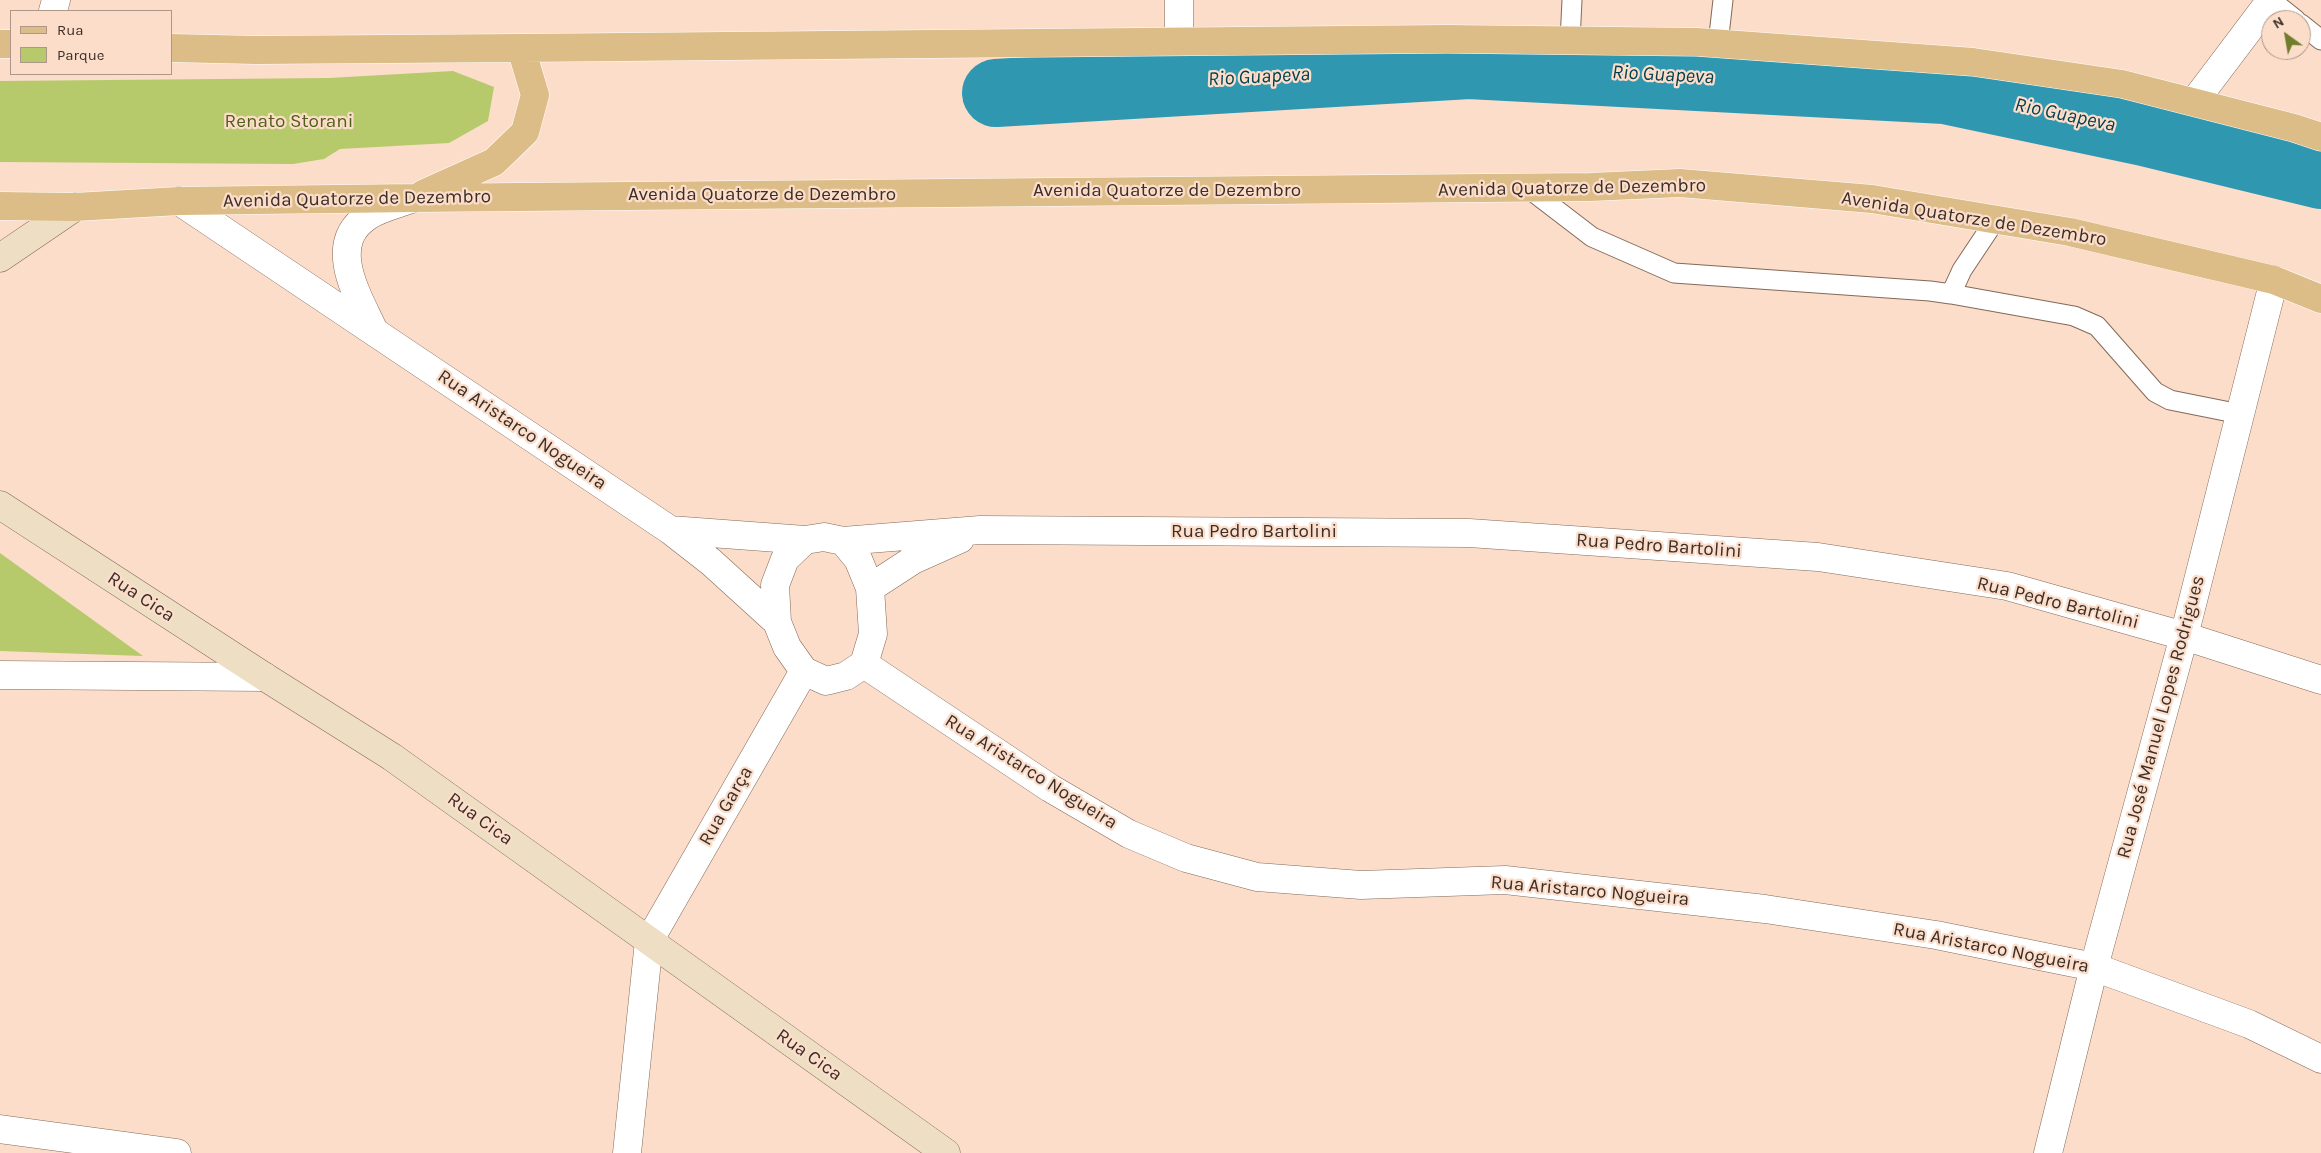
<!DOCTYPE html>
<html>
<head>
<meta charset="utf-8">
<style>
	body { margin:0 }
	#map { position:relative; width:2321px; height:1153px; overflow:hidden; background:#fcddca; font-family:Karla,sans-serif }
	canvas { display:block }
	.legend { position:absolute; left:10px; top:10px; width:162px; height:65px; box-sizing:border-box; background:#fcddca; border:1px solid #ae9789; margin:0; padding:6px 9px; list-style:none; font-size:15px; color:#3a2e27 }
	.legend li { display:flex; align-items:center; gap:10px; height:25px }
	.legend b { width:25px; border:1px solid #ae9789 }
	.north { position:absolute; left:2261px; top:10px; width:50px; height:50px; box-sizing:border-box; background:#fcddca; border:1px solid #ae9789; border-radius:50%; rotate:328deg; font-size:14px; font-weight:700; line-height:20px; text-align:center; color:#3a2e27 }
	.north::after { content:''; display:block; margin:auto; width:18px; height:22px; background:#707d2b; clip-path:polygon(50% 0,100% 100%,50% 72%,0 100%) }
</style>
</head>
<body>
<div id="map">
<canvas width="2321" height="1153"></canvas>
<ul class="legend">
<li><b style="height:6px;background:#dcbc87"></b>Rua</li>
<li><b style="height:14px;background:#b6ca6b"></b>Parque</li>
</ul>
<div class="north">N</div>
</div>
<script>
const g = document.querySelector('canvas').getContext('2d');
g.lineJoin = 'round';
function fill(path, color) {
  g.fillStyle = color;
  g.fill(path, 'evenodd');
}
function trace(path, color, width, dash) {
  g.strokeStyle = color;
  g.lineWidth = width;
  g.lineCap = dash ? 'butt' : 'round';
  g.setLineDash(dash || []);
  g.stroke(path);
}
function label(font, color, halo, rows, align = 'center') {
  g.font = font + ' Karla,sans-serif';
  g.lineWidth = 4.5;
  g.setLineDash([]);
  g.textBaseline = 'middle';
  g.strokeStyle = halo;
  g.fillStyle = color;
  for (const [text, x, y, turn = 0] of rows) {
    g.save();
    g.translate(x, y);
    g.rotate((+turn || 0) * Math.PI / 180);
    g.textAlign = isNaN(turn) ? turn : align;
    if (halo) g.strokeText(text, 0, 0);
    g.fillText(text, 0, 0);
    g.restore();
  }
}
fill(new Path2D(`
	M453,71L494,87L488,121L449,143L340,149L324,159L293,164L0,162V81L329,78Z
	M0,553L143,656L0,651Z`), '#b6ca6b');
trace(new Path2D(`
	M996,93L1469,65L1945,90L2144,132L2321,175`), '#3097b1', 68);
const lane = new Path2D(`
	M2271,0L2296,20
	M2301,24L2321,40
	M1570,41L1572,0
	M1718,44L1723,0
	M1528,188L1592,237L1674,273L1930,291L1951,294L1962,270L1996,219
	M1951,294L2074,316L2097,326L2155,392L2170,400L2240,414`);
const street = new Path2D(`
	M1179,0V41
	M53,11L56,0
	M2194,102L2271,0
	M179,201L670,530L711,562L777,622
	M374,331C358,296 325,244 368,216C380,208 398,204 411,199
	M670,530L805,540
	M843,541L858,559L870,588L873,634L864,664L846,676L826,681L804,671L787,647L777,622L775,585L785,559L805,540L824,537L843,541L980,530L1469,533L1818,557L2007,586L2184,636L2321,680
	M870,588L913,560L960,539
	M864,664L1050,788L1129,834L1186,858L1257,877L1361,885L1505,880L1765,909L1936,935L2094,967L2249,1024L2321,1059
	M0,675L265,677
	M0,1129L177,1153
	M627,1153L649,941L804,671
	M2048,1153L2094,967L2184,636L2274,280`);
const secondary = new Path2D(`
	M0,258L75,207
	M0,505L265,677L392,757L946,1153`);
const primary = new Path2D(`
	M0,44H11
	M171,48L256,50L521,48L1447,39L1697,42L1973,62L2122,84L2294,128L2321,137
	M423,194L494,162L525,132L535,95L521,48
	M0,206L75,207L179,201L415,198L1591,187L1680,183L1872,199L2070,232L2274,280L2321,299`);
trace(lane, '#836958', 21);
trace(street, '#836958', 29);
trace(secondary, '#836958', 29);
trace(primary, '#fff', 29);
trace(lane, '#fff', 19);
trace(street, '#fff', 28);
trace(secondary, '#eedec3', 28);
trace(primary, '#dcbc87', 28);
label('19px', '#525f1a', '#fcddca', [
	["Renato Storani",289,122]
]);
label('19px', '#3a2e27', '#fcddca', [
	["Avenida Quatorze de Dezembro",1572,188,-1],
	["Avenida Quatorze de Dezembro",1167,191],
	["Avenida Quatorze de Dezembro",762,195],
	["Avenida Quatorze de Dezembro",357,199,-1],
	["Avenida Quatorze de Dezembro",1974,219,9],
	["Rua Aristarco Nogueira",522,430,34],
	["Rua Pedro Bartolini",1254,532],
	["Rua Pedro Bartolini",1659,546,4],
	["Rua Cica",141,597,33],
	["Rua Pedro Bartolini",2058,603,14],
	["Rua José Manuel Lopes Rodrigues",2161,717,-75],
	["Rua Aristarco Nogueira",1031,772,32],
	["Rua Garça",726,806,-60],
	["Rua Cica",480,819,36],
	["Rua Aristarco Nogueira",1590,891,5],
	["Rua Aristarco Nogueira",1991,948,11],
	["Rua Cica",809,1055,35]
]);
label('italic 20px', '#01414f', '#fcddca', [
	["Rio Guapeva",1663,75,3],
	["Rio Guapeva",1259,77,-3],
	["Rio Guapeva",2065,115,12]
]);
</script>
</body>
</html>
